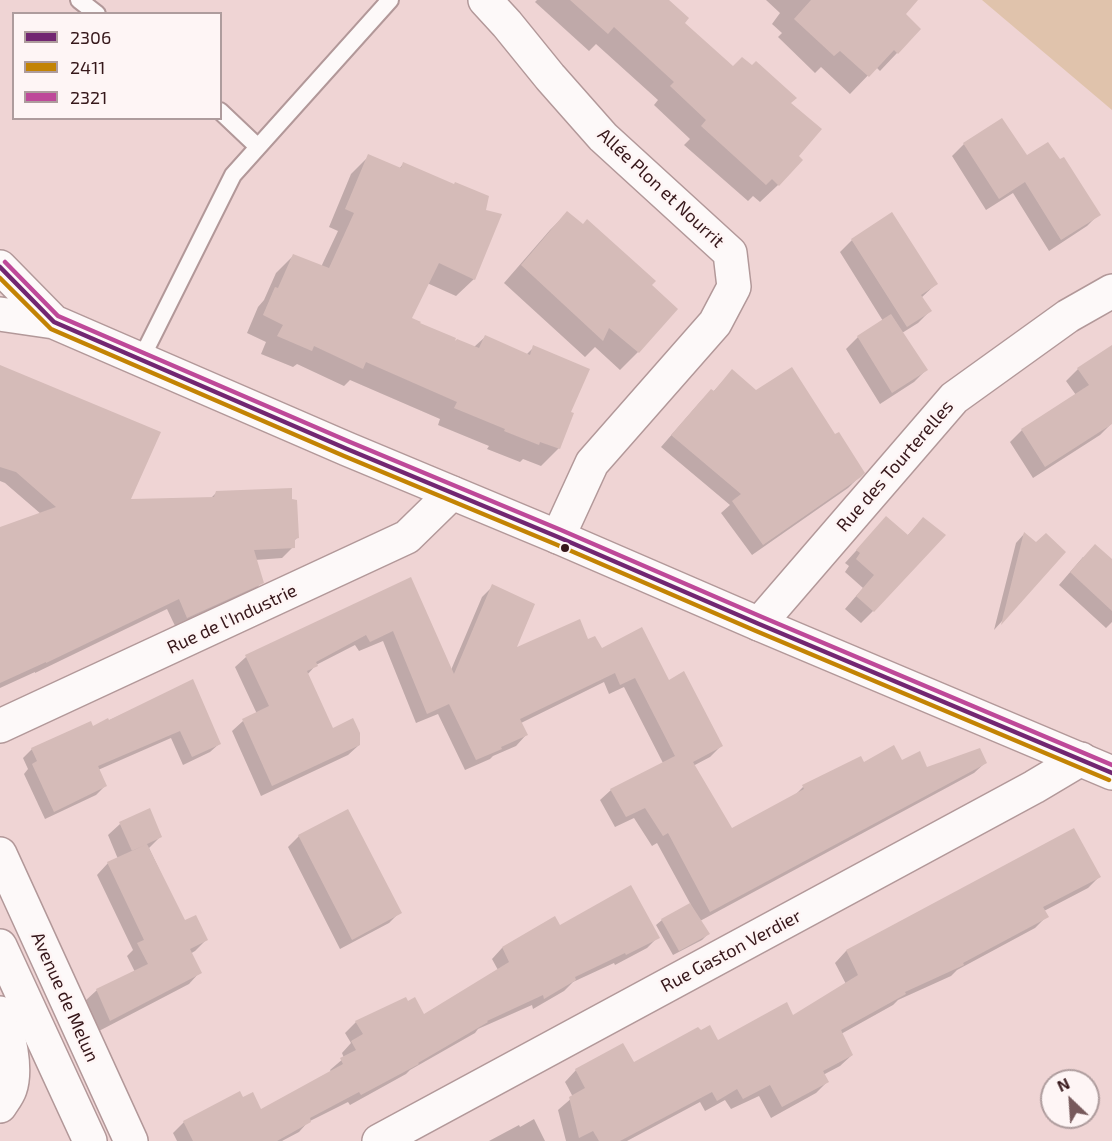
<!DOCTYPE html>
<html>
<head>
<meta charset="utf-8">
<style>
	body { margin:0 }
	#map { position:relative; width:1112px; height:1141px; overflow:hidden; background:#efd4d4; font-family:"Exo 2",sans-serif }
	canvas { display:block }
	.legend { position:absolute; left:12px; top:12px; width:210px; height:108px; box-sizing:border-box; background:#fef5f5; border:2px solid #ae9c9d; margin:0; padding:8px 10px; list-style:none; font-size:18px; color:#36171a }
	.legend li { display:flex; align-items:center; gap:12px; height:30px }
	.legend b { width:30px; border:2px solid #ae9c9d }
	.north { position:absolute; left:1040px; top:1069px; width:60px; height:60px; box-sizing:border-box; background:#fef5f5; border:2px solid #ae9c9d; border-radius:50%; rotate:335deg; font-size:16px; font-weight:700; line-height:24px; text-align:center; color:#36171a }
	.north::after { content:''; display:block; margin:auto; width:21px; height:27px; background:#77595b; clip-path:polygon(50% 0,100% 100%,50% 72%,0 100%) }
</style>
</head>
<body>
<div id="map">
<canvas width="1112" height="1141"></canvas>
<ul class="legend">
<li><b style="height:8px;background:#722671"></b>2306</li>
<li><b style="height:8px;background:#c38304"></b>2411</li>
<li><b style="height:8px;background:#be4999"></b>2321</li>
</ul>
<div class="north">N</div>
</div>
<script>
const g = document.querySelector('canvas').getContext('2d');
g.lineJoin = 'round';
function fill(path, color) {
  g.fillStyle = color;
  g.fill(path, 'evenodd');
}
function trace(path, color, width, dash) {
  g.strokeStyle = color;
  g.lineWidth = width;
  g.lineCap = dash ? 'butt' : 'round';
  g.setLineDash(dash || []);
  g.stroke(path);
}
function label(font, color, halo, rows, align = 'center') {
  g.font = font + ' "Exo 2",sans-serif';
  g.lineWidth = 5;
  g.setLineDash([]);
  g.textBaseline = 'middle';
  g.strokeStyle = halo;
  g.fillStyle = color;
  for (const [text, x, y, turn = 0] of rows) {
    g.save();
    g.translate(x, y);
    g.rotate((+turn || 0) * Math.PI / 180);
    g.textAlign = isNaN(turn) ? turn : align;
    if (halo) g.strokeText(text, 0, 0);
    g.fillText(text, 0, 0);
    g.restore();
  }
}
fill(new Path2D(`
	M982,0H1112V110Z`), '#e0c3ac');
fill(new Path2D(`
	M537,0H666L683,23L732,68L789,103L796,156L778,185L760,202L753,196L748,201L684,145L690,139L654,105L658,100L596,44L589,51L535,2Z
	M766,0H897L904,14L897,53L880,71L876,67L850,94L821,67L815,73L778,37L782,33L772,24L780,13Z
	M964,144L1026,157L1099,214L1087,226L1049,251L1013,193L986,210L952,156Z
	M369,156L399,169L403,164L474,279L456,296L427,283L410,319L451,346L474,347L485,337L526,355L534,347L569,412L559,448L541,466L523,459L520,462L487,449L489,446L438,425L440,419L350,380L344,386L297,364L293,367L261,354L266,342L247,333L258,307L264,300L276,273L293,256L321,267L338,231L329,227L351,174Z
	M567,213L676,309L638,352L620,370L595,347L585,357L504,283L550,230Z
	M852,240L936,284L921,298L930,311L918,323L902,333L926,370L914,382L880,404L846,349L858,337L883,321L840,252Z
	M1112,346V423L1100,435L1033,478L1010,442L1022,430L1076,395L1066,381L1078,369Z
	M0,366L129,501L211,498L217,492L297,538L293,542V547L282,558L255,560L262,582L251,594L176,628L167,609L35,673V672L0,688V529L41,514L5,483L0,481Z
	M732,371L756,392L834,436L863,473L848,488L752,555L721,513L730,505L661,447L700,402L711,391L713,392Z
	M923,519L873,611L861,623L845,609L863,588L845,572L849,566L845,563L875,530L907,536Z
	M1024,534L1036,544L1064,552L994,630L1016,543Z
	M1083,557L1112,561V622L1106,628L1059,585Z
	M410,579L451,670L482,597L493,586L514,650L587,641L668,682L721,746L710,757L693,766L731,830L793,797L803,787L864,764L901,762L927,768L985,763L974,773L700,921L708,934L702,940L673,955L656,925L662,920L691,905L657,843L652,846L634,818L615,827L600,800L611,790L663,763L624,687L609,694L604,682L521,723L526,735L516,746L493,756L490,759L465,770L438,714L416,723L383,641L359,651L355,645L316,665L307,675L332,730L359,745L348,755L261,796L232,731L243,721L257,714L235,667L246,657Z
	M192,681L219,744L210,752L183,765L171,738L98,770L105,786L96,795L45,819L24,774L28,769L23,758L32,749L93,728Z
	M149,810L160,837L149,848L184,922L206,940L195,951L190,954L200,972L189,984L99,1031L85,1001L97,990L135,972L127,956L133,950L97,875L108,863L118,859L108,835L120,824Z
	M1074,830L1099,877L1088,888L1044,911L1047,916L1035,928L957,970L951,976L898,1000L893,1005L841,1034L852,1055L840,1066L823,1075L827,1082L816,1093L771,1118L759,1096L731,1109L725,1100L705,1111L700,1102L627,1141H566L558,1110L573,1097L565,1082L576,1070L633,1064L718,1042L793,1017L846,984L835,963L846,951Z
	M299,836L400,912L389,923L340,949L288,847Z
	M555,919L559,927L658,937L647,948L615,965L614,963L573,982L564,991L533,1009L532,1005L478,1029L475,1033L410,1070L406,1074L350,1105L348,1102L308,1122L299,1132L282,1141H177L173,1133L184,1122L242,1099L261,1111L331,1072L330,1070L344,1058L342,1053L351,1043L345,1033L356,1022L423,1016L498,970L492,959L502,948Z
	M534,1119L545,1141H489L519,1125L520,1127Z`), '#0003');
fill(new Path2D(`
	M570,0H669L689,18L685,23L733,66L742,57L752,65L756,61L797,98L791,103L822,129L799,156L803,160L779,186L772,179L766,185L701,126L706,120L670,86L674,82L614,27L608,34Z
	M811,0H918L906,14L921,29L898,54L894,50L869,77L840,51L834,56L794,19Z
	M1002,118L1027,155L1048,142L1060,159L1064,157L1101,215L1061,240L1025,182L999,199L963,143Z
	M368,154L401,168L403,162L454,184L455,182L489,196L486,210L502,214L475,280L439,263L412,318L421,322L420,323L456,338L455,341L457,339L479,348L485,335L530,355L533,345L590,369L571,412L574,413L560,449L540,442L539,445L504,431L505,429L454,408L457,402L366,362L363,369L314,346L312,351L277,336L283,325L263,315L275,287L278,288L293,254L329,268L354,213L345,209Z
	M567,211L583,224L587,219L656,281L652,285L678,309L639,353L609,328L603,341L521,265Z
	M892,212L938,284L921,295L932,311L907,327L851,239Z
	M891,314L928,370L892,393L857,336Z
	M1112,345V424L1045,467L1021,429L1089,385L1077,368Z
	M0,365L161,432L131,499L214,497L216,491L292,488V499L297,500L299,538L295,539V548L254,550L264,583L187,618L179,599L46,663V662L0,683V527L56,507L16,472L0,467Z
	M792,367L835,434L839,432L865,473L861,477L763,545L732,501L741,494L671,435L711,389L714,391L732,369L756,390Z
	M886,516L908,535L923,517L946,535L874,612L856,596L874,575L856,559L860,553L856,550Z
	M1024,532L1036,542L1046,533L1066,552L1001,625Z
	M1095,544L1112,559V611L1070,572Z
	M411,577L454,674L492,584L535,604L517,647L580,619L588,639L595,636L602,648L642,627L669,680L684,671L723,746L693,762L732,828L804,789L802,785L861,756L864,762L894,745L902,760L920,751L927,767L980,748L987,763L710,912L668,833L663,836L645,808L626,817L610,789L675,756L635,678L620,685L615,673L520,719L528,735L501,747L502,749L476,760L449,704L427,714L393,631L370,642L366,635L316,662L318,666L307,671L333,728L353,718L360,733V745L272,786L242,719L269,706L245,655Z
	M193,679L221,744L192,757L180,731L98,766L107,786L54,812L32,764L37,761L31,748L91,721L93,726L108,718L109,720Z
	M150,808L162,837L132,851L119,822Z
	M348,809L402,913L352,940L298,835Z
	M1074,828L1101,877L1043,907L1049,917L963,963L964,965L905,992L906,994L841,1030L853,1055L823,1071L829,1082L782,1107L770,1085L743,1099L737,1089L717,1101L712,1092L620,1141H599L593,1131L579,1138L569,1097L585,1088L575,1069L623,1043L634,1062L698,1027L701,1030L710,1025L718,1040L787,1002L793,1015L858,975L846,950Z
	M147,844L185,920L196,915L208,940L190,949L202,973L110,1021L96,989L148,964L137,943L144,940L107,862Z
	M631,885L660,938L626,955L625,953L575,977L576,980L544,999L543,995L487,1021L488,1022L418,1063L419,1064L361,1095L359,1092L310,1118L311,1122L277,1141H193L183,1121L240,1091L243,1097L253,1092L261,1109L343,1064L340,1058L356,1050L351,1041L363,1034L355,1021L406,997L408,1001L415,997L424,1014L509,962L502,947L555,916L560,925Z
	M690,903L710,934L679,951L661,919Z`), '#d5bbb8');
const lane = new Path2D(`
	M79,0L97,14
	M220,111L258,147
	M141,359L233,175L390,0`);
const street = new Path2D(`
	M485,0L507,24L550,77L603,137L730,253L734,287L715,323L592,463L558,537
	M759,624L954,398L1068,316L1112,291
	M0,726L407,537L452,493
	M0,1013C9,1032 17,1069 10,1089C8,1095 3,1101 0,1106
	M379,1141L1034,787L1081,759`);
const secondary = new Path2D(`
	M0,267L54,322
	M0,314L54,322L347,449L558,537L759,624L1112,773
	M0,854L131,1141
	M0,946L90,1141`);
trace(lane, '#b29899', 20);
trace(street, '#b29899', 36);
trace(secondary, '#b29899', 36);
trace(lane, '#fdf9f9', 16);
trace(street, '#fdf9f9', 33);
trace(secondary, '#fdf9f9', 33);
trace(new Path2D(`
	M0,267L54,322L347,449L558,537L759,624L1112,773`), '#722671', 4.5);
trace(new Path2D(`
	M0,278L51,329L344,456L555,544L756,631L1109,780`), '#c38304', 4.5);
trace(new Path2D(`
	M5,262L58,316L350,442L561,530L762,617L1112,765`), '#be4999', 4.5);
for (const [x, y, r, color] of [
	[565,548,5,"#36171a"]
]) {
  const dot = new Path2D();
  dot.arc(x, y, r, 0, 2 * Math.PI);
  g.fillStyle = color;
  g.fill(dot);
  trace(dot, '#fef5f5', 2);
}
label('18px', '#36171a', '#fef5f5', [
	["Allée Plon et Nourrit",661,188,43],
	["Rue des Tourterelles",895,466,-49],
	["Rue de l'Industrie",232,619,-25],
	["Rue Gaston Verdier",731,951,-28],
	["Avenue de Melun",65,997,66]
]);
</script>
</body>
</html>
